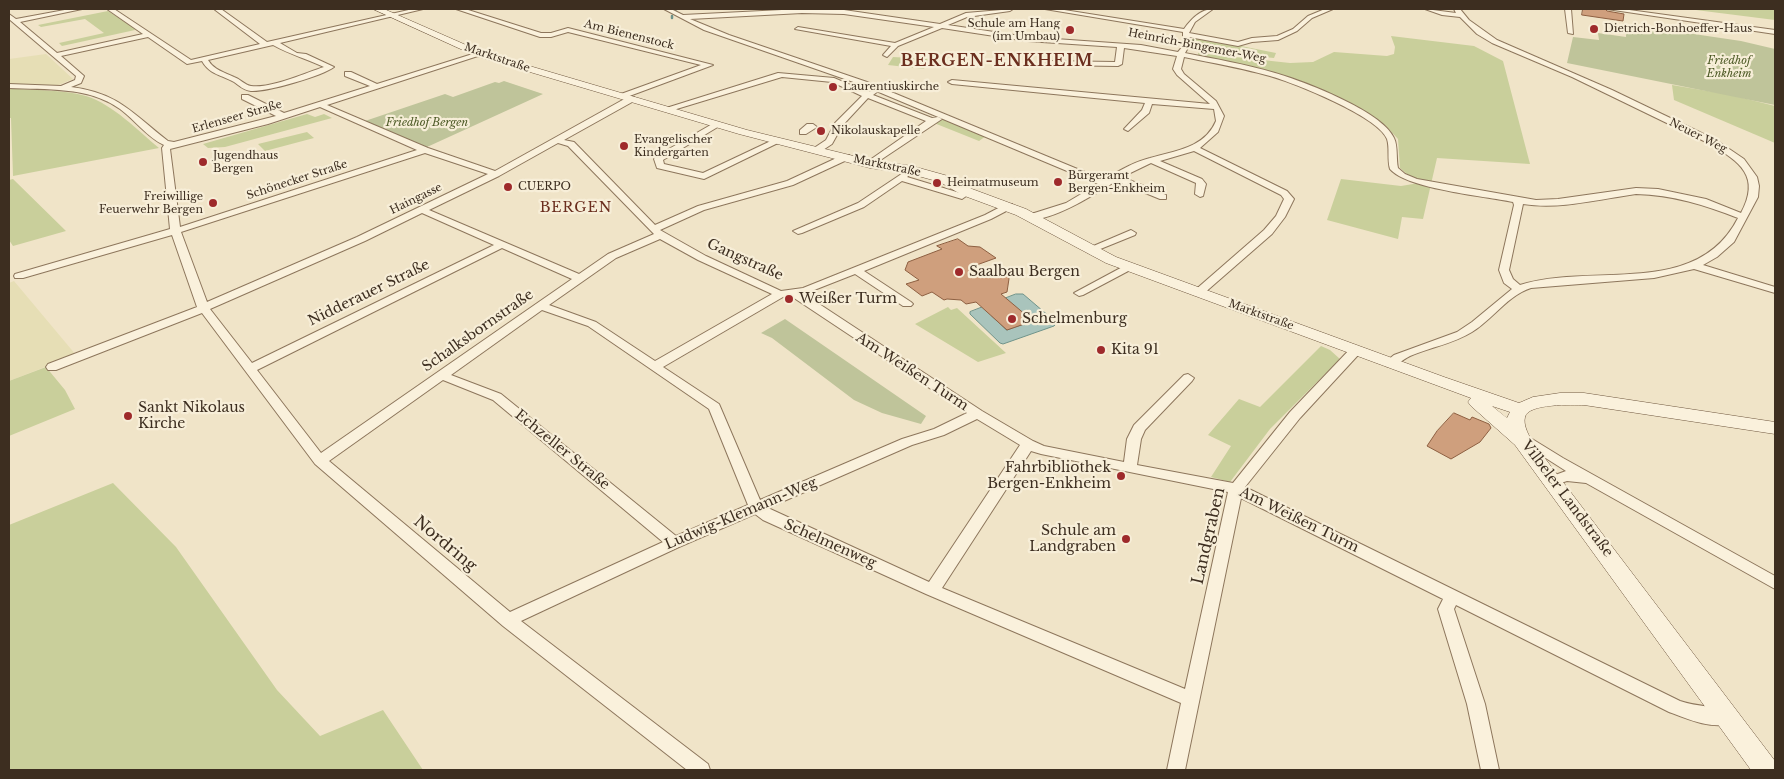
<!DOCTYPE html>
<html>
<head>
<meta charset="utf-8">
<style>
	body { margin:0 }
	#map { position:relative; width:1784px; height:779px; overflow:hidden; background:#f0e4c8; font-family:"Libre Baskerville",serif }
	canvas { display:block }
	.frame { position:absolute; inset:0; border:10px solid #3d2e20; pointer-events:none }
</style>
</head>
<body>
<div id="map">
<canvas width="1784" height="779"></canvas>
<div class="frame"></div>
</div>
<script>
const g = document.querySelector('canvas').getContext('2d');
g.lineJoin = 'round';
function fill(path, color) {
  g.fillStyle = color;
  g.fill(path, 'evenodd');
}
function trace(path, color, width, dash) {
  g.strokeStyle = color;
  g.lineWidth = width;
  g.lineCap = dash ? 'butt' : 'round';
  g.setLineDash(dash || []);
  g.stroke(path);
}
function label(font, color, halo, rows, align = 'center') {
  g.font = font + ' "Libre Baskerville",serif';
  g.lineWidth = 4.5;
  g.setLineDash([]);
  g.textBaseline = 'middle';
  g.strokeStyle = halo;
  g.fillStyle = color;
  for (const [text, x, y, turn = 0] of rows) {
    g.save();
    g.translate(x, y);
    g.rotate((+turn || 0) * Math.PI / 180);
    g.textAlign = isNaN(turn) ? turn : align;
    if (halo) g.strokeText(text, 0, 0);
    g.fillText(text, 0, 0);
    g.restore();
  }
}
fill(new Path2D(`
	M46,54L73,79L56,86L9,84V59Z
	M14,281L76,355L9,381V283Z`), '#e6deb5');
fill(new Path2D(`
	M1688,9H1775V20Z
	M108,11L133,27L135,30L62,46L59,43L104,33L85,19L41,27L38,25Z
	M1391,36L1474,46L1503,61L1530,164L1437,158L1423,219L1402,217L1398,239L1327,220L1341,179L1401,186L1425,182L1408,175L1400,168L1398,139L1385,125L1357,107L1260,68L1198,57V53L1290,63L1313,62L1334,52L1387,56L1394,54L1395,47Z
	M1197,38H1201L1276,53L1274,58L1191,50L1189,48L1191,39Z
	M893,57L929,59L924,69L888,65Z
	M1672,85L1731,95L1775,106V143L1674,100Z
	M9,88C34,91 62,89 86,96C114,105 137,130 159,148L13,176L11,118H9Z
	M307,114L315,117L324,114L332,118L225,147L208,148L203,144Z
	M943,119L948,120L986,136L979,141L934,123Z
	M307,132L314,138L265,151L258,144Z
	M13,179L66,231L13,246L9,240V180Z
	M948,307L951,310L957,308L1006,353L978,362L915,324Z
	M1321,346L1330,350L1340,359L1270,429L1230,482L1211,477L1231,446L1208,435L1239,399L1260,407Z
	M46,367L65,390L75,409L9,436V381Z
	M113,483L176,547L277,690L320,736L383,710L423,770H9V525Z`), '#c9cf9b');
fill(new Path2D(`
	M1626,24L1741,41L1775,49V105L1567,63L1573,37L1599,40L1598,33L1626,37Z
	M504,81L543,94L427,147L365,121L445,94L453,97L495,82L499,83Z
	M785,319L926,416L921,424L882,413L854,400L772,338L761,333Z`), '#bfc49a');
const water = new Path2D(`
	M1016,294H1023L1057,323L1054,326L1003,344L1000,343L970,314V312ZM992,316L1032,321L1007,330Z`);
fill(water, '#a9c4bc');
trace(water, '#6f938a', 1);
trace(new Path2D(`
	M675,10L677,9
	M672,16V18`), '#6f938a', 2.5);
const building = new Path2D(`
	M1583,9H1605L1607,11L1624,14L1623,21L1582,15Z
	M958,239L968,246L980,247L996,258L971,267L1010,272L1007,292L1001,294L1033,321L1007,330L976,302L966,304L961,300L947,299L944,300L932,292L922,296L906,284L919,280L905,270L908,262L942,249L937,246Z
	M1454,413L1470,420L1472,417L1489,424L1491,428L1480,442L1451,459L1427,446L1437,431Z`);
fill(building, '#cf9f7d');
trace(building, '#8d5f41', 1);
const street = new Path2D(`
	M70,9H82L20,22L57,53L143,34L107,9H114L191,60L260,44L214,9H221L267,42L413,9H423L280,43L297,53L306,54L334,67C322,76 267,92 251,91C243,90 240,86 234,82C222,75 210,75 202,61L187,64L148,37L61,56L84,76L81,83L71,87C119,93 133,114 168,141L174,142L276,116L242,99V95H248L284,113L370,86L345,76V72H351L377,84L479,52L483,54L481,55L327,105L428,148L495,171L628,97H634V101L564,140L574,142L655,225L698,206L787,181L843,155H849V159L793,185L704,210L660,230L706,256L781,291L803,288L985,215L1006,204H1012V208L991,219L864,271L911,302L913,304L911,306H903L855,274L804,294L982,411L1033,441L1044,446L1124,462L1127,439L1134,425L1184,375L1188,374L1194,378L1192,381L1145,430L1141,439L1137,465L1233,483L1290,412L1352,347H1360L1362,350L1360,353L1300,418L1245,487L1680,701C1698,707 1716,706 1732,711L1735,717L1732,723C1713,730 1687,719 1669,712L1456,605L1454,609L1485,704L1499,770H1481L1467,704L1438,609L1443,599L1241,498L1185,770H1167L1181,703L926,594L763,520L755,514L679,547L521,621L708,764L710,770H687L503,626L315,464L202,313L56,370H48L46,367L48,364L197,307L172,235L23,278H15L14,276L15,274L170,229L162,148L164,145C148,138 135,120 120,109C88,86 46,90 9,88V84L61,86L75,80L76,76L9,19V14L16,19ZM273,45C291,55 305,58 324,67C305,73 270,89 251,86C245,85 240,79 234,77C224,72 214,70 208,60ZM320,107L417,150L180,227L170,149L268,124ZM558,143L568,146L654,234L608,254L579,274L429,210L499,176ZM425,153L488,174L357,237L207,302L181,232ZM422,213L494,245L252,363L210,309L365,241ZM660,239L698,260L772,294L655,361L596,322L549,305L616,258ZM502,248L572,279L321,453L257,370ZM791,296L967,413L934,429L902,439L760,500L719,404L663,367L783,297ZM542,310L588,326L709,409L748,505L676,536L501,394L451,375ZM443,380L493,400L663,542L510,612L329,461ZM977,419L1020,445L929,582L768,508L912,445L944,435ZM1031,451L1041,454L1228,492L1185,689L942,588Z
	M456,9H465L541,33H551L568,28L713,65L624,98L620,96L621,94L701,65L568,32L551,37H540Z
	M664,9H671L683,15L802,9L844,10L940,24L966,13L1013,9L1010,11L967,17L948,25L1027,37L1141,45L1178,52L1183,46V32L1045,9H1058L1184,29C1191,19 1201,9 1213,9L1195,22L1189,33L1238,42L1252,38L1277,36L1293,29L1308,16L1325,9H1333L1312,18L1297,31L1278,40L1252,42L1238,46L1189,37V46L1185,53C1215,59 1245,64 1275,73C1303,81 1382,111 1394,138C1398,146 1396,159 1398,168L1405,174L1417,179L1536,200L1558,199L1636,188L1658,189L1706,199L1741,213C1761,176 1740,162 1710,144L1572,77L1492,43L1477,34L1460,17L1442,15L1425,9L1456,13L1454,9H1460L1469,20L1497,40L1612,90L1716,140L1744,159L1757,177L1759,186L1758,197L1734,242L1717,257L1703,265L1775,287V293L1694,269L1654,278L1531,288C1508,295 1492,320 1472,332C1453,344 1431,347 1410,356C1402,360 1395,368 1386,366L1384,363L1394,355L1457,332L1472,322L1512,289L1504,283L1499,270L1514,205L1513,202C1485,196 1407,189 1390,169C1387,159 1390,148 1387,139C1378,116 1294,83 1270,76C1242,68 1213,63 1184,57L1181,69L1184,74L1216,101L1224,116L1218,132L1200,148L1287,191L1294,199L1285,217L1272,234L1202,295L1198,296L1193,293L1194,291L1264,230L1276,216L1284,199L1281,195L1194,151L1160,161L1202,179L1206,184L1203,196L1200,197L1195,194L1196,183L1151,163L1122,177L1166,195V199H1160L1116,181C1097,193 1050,223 1028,219V215L1066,203L1098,184L862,85L704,30ZM802,13L844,14L934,27L895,43L798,27L795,29L891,46L883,55L887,57L898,46L942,28L1027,41L1117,47L1115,62L1047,61L1046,63L1050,65L1118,66L1122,64L1124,48L1177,56L1173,69L1177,75L1210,104L952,80L948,82L952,84L1145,103L1142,110L1124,129L1128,131L1149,113L1152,104L1214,109L1216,121C1205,148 1174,151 1150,158C1134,162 1118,171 1104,180L867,82L729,35L690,19ZM1636,194C1673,195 1705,205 1738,218C1697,299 1592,262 1520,285L1513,279L1509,270L1523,204C1560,210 1600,199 1636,194Z
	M1565,9H1571L1573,34L1568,33Z
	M1607,9H1622L1775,30V34Z
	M778,73L834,78L867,92L876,90L877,92L873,95L932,118L938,117L942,119L870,167L867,166V162L926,121L868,98L842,126L832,144L820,152H814V148L826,140L835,123L862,96L832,82L782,77L670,111L663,109Z
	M714,123L721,125L663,160L664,164L703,173L775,139L782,141L704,179L657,168L654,159L655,157Z
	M807,124H813L817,127L806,134H800V130Z
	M912,167L916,170L907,177L960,193L967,189L972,192L962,199L902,181L864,207L802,233L798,234L793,231L858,203Z
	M1131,230L1136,233L1135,235L1093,252L1089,253L1084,250Z
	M1128,264L1133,267L1132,269L1083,295L1079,296L1074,293Z
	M1524,434L1563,458L1775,576V589L1586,483L1567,481L1552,486L1547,484L1545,481L1547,478L1566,471L1519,441L1517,438L1519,435Z`);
const secondary = new Path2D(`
	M373,9H384L482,52L747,130L870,160L912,166L948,176L972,189L1026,209L1116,257L1444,377L1519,403L1533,397L1560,393H1584L1775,422V434L1584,405C1573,405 1528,403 1525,417C1523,425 1528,433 1531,440L1775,761V770H1751L1515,445L1471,406L1468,402L1471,398L1106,263L1016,215L962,195L940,182L911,174L870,168L739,134L476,56ZM1492,406L1510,412L1507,418Z`);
trace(street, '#8d765c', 2);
trace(secondary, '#6f573f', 1);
fill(street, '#faf1dc');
fill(secondary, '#faf1dc');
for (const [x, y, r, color] of [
	[1594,29,5,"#9e2a2b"],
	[1070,30,5,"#9e2a2b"],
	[833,87,5,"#9e2a2b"],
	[821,131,5,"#9e2a2b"],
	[624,146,5,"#9e2a2b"],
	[203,162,5,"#9e2a2b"],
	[1058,182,5,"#9e2a2b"],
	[937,183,5,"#9e2a2b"],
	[508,187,5,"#9e2a2b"],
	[213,203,5,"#9e2a2b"],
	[959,272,5,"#9e2a2b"],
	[789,299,5,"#9e2a2b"],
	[1012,319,5,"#9e2a2b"],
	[1101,350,5,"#9e2a2b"],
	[128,416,5,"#9e2a2b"],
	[1121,476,5,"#9e2a2b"],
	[1126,539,5,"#9e2a2b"]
]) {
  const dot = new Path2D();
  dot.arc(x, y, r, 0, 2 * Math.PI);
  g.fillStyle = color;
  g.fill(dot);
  trace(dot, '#f7eed8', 2);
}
label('11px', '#3d2e20', '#f7eed8', [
	["Schule am Hang",1060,24,"right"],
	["(im Umbau)",1060,37,"right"],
	["Dietrich-Bonhoeffer-Haus",1604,29],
	["Laurentiuskirche",843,87],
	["Nikolauskapelle",831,131],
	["Evangelischer",634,140],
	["Kindergarten",634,153],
	["Jugendhaus",213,156],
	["Bergen",213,169],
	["Bürgeramt",1068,176],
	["Bergen-Enkheim",1068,189],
	["Heimatmuseum",947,183],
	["CUERPO",518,187],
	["Freiwillige",203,197,"right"],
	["Feuerwehr Bergen",203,210,"right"]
], 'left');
label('11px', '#3d2e20', '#f7eed8', [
	["Am Bienenstock",629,35,14],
	["Heinrich-Bingemer-Weg",1197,46,11],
	["Marktstraße",497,58,19],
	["Erlenseer Straße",237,117,-16],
	["Neuer Weg",1698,136,27],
	["Marktstraße",887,166,12],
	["Schönecker Straße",297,180,-18],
	["Haingasse",416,199,-26],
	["Marktstraße",1261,315,20]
]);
label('italic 11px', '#4d5a26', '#f7eed8', [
	["Friedhof",1729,61],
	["Enkheim",1729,74],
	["Friedhof Bergen",427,123]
]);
g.letterSpacing = '1px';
label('14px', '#6b2e1e', '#f7eed8', [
	["BERGEN",576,208]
]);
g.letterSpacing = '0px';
label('14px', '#3d2e20', '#f7eed8', [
	["Gangstraße",745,260,24],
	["Nidderauer Straße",369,293,-26],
	["Schalksbornstraße",478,331,-35],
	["Am Weißen Turm",912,372,33],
	["Echzeller Straße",562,450,39],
	["Vilbeler Landstraße",1567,499,53],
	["Ludwig-Klemann-Weg",741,514,-23],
	["Am Weißen Turm",1299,520,26],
	["Schelmenweg",830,544,24]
]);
label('14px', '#3d2e20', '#f7eed8', [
	["Saalbau Bergen",969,272],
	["Weißer Turm",799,299],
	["Schelmenburg",1022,319],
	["Kita 91",1111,350],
	["Sankt Nikolaus",138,408],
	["Kirche",138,424],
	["Fahrbibliothek",1111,468,"right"],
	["Bergen-Enkheim",1111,484,"right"],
	["Schule am",1116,531,"right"],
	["Landgraben",1116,547,"right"]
], 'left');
g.letterSpacing = '1px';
label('bold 16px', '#6b2e1e', '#f7eed8', [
	["BERGEN-ENKHEIM",997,61]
]);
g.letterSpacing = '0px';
label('16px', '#3d2e20', '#f7eed8', [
	["Landgraben",1209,536,-77],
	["Nordring",445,544,40]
]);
</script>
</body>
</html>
